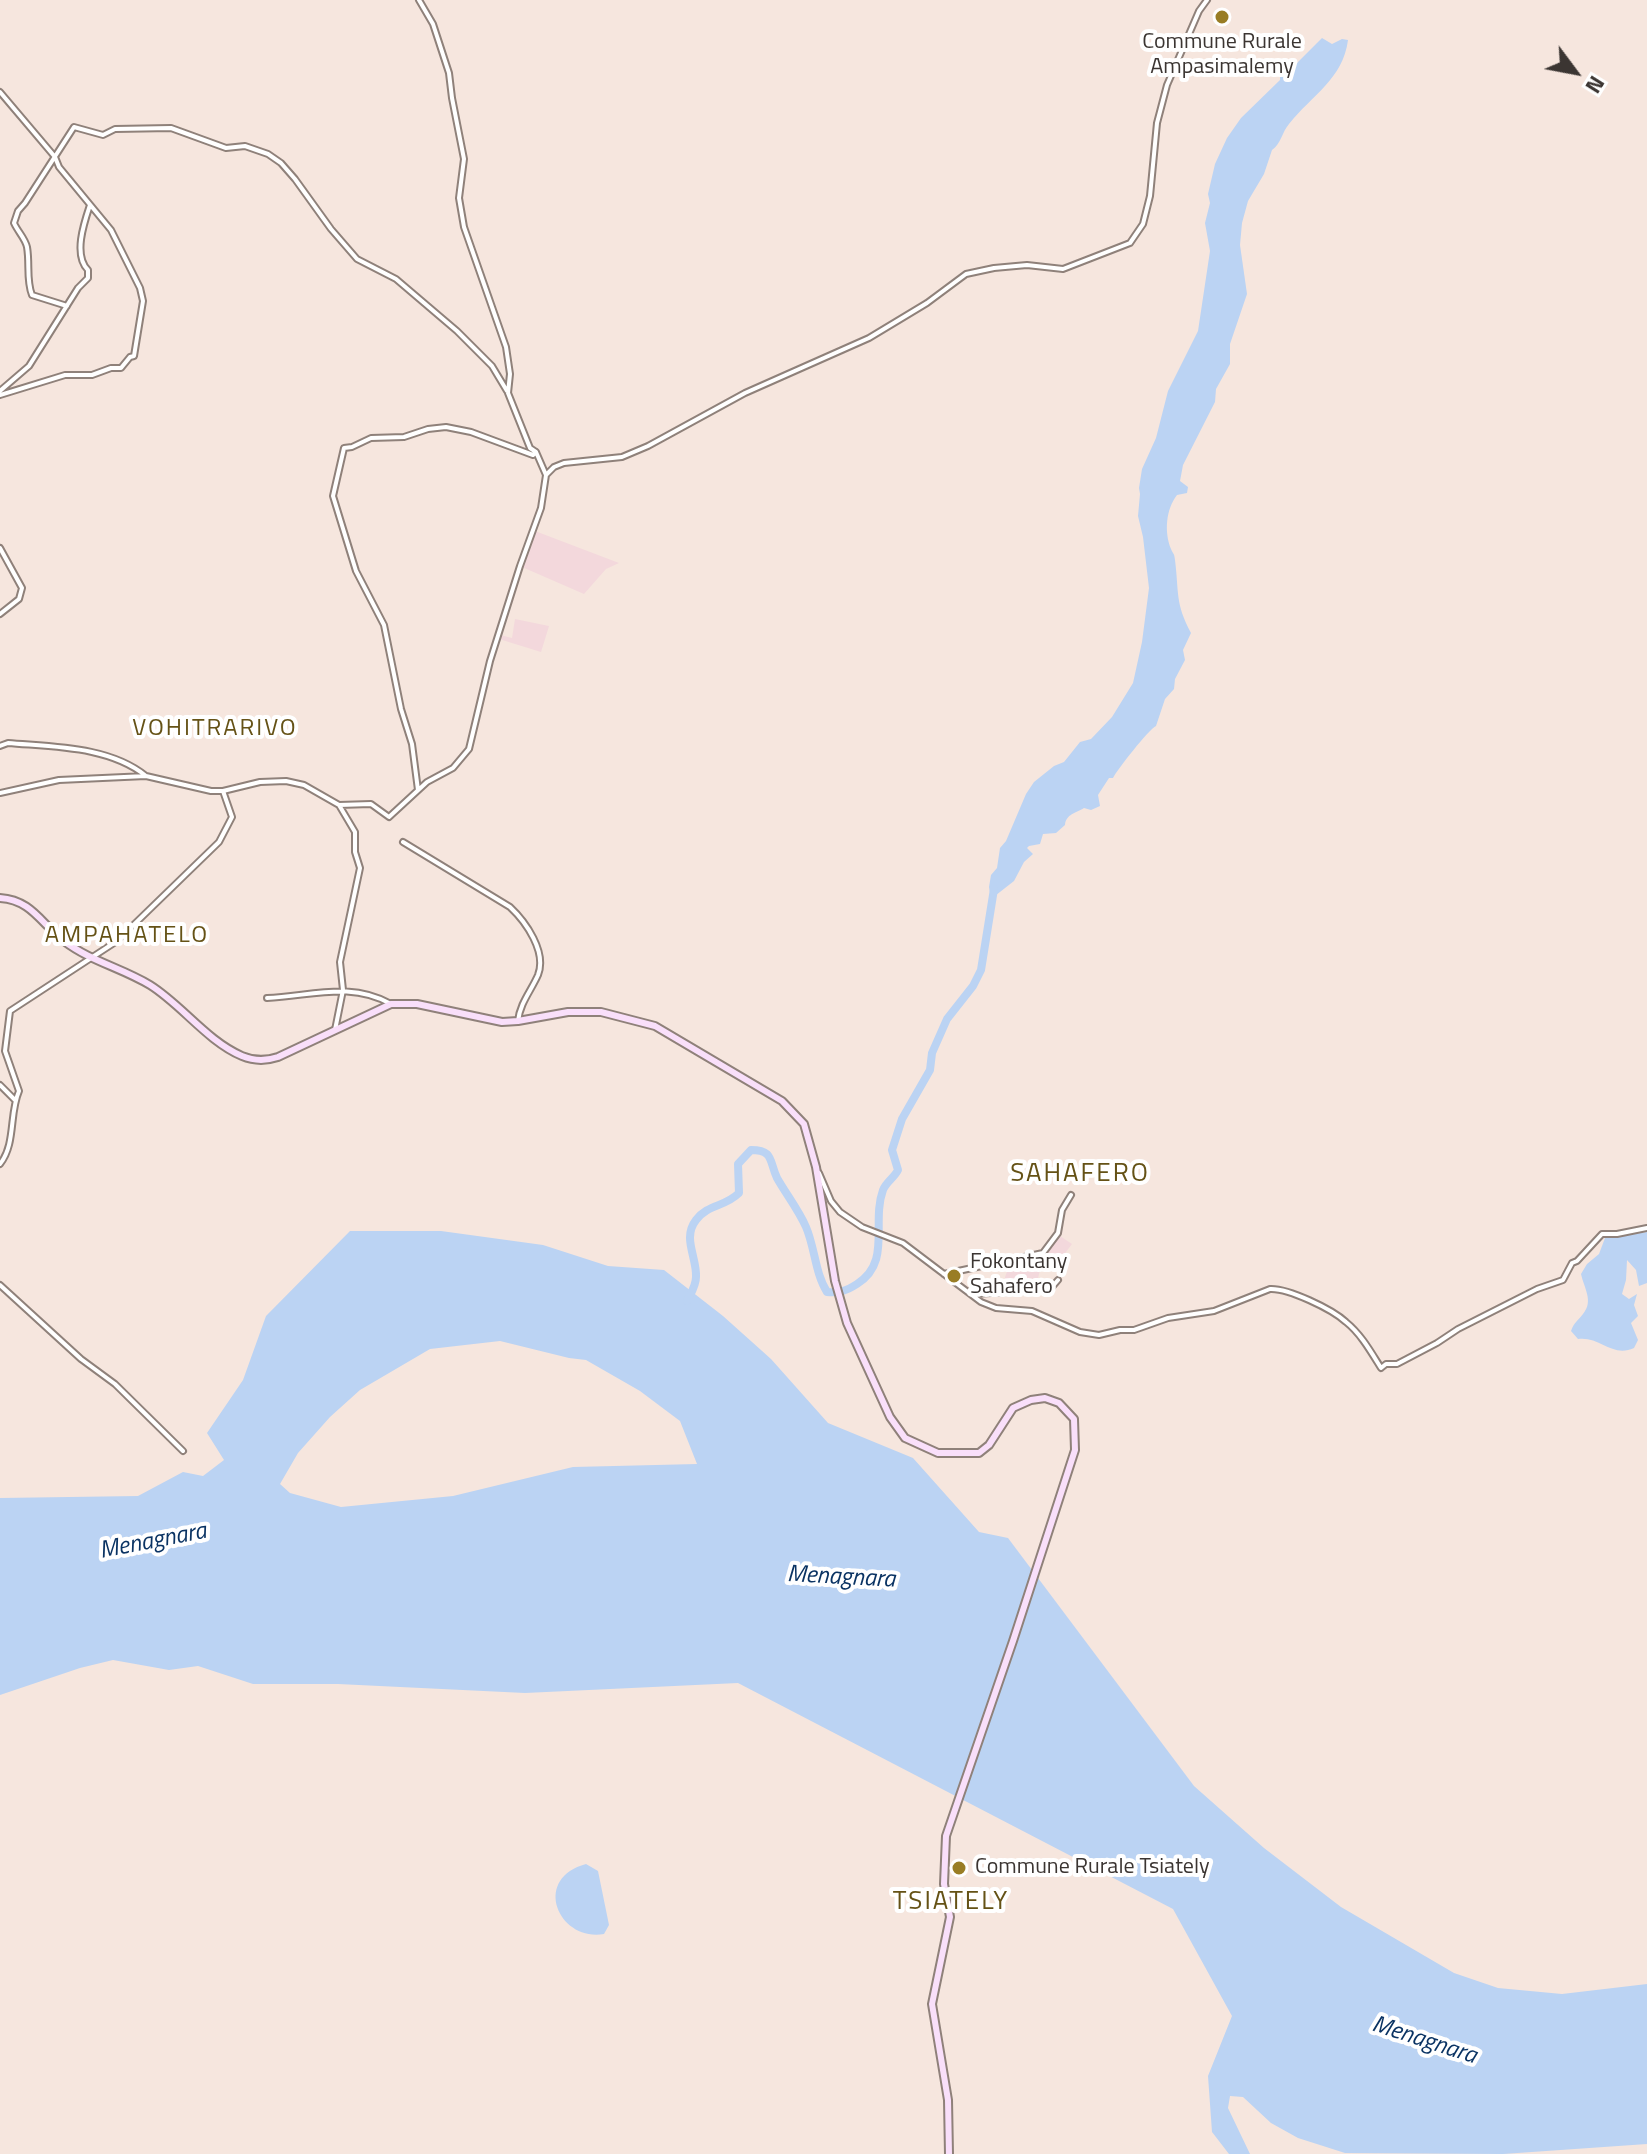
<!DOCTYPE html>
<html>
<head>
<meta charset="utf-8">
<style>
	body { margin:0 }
	#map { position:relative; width:1647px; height:2154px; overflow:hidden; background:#f6e6de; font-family:"Titillium Web",sans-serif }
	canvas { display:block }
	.north { position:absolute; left:1535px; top:32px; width:80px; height:80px; -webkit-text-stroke:6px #fff; paint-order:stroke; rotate:122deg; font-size:22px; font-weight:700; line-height:32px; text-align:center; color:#3b3532 }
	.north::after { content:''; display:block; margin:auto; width:28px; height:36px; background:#3b3532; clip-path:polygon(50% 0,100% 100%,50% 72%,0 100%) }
</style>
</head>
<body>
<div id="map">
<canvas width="1647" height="2154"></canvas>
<div class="north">N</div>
</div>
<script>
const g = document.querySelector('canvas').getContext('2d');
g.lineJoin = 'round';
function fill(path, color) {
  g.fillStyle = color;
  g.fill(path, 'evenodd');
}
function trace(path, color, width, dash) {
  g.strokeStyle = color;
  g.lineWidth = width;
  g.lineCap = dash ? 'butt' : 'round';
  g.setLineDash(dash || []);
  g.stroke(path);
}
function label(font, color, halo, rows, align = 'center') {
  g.font = font + ' "Titillium Web",sans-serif';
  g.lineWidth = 8;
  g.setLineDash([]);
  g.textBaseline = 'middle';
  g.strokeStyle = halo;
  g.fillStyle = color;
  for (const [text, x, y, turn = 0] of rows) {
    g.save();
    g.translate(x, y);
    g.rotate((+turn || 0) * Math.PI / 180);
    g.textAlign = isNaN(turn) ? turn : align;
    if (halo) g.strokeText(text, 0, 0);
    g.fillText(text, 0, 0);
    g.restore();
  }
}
fill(new Path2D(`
	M535,531L619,563L606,569L584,594L522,567Z
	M515,619L549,626L541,652L499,639L500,635L512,638Z
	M1060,1236L1072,1244L1053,1269L1047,1262L1041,1266L1036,1287L1006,1288L1005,1277L1011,1261L1036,1259L1044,1256Z`), '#f3d8dc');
fill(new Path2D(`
	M1322,38L1332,44L1342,39L1348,40C1343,79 1312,95 1289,124C1282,132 1281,144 1272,150L1264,174L1248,201L1242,223L1240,245L1247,294L1230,344V364L1216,389L1215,402L1183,465L1180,481L1188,487L1187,493L1177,495C1166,509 1164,532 1171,549C1174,556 1174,552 1175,560C1179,592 1175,603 1191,633L1183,650L1185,660L1175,679L1174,689L1165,699L1156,726C1149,729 1117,770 1113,778H1109L1098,795L1100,806L1091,810L1084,808C1076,813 1066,814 1065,825L1056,833L1043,834L1040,844L1029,846L1027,848L1033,854L1024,862L1014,881L991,899L989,887L991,875L997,868L1000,848L1006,841L1026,794L1034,782L1054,766L1064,762L1080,742L1091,739L1112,717L1133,683L1142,642L1149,588L1143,537L1138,516L1140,494L1139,488L1142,469L1156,438L1168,391L1198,331L1210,251L1205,223L1210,203L1208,194L1215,164L1227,138L1241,118L1280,80V71L1294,66Z
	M350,1231H441L543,1245L608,1266L664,1270L723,1316L771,1359L828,1423L913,1458L979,1532L1008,1538L1194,1786L1264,1848L1341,1907L1454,1973L1498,1988L1562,1994L1647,1984V2144L1503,2154L1345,2153L1298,2138L1271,2123L1243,2097L1230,2096L1228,2108L1250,2154H1229L1212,2132L1208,2076L1232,2016L1173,1909L738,1683L525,1693L338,1684H253L198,1666L169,1670L113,1660L80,1668L0,1695V1498L138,1496L183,1472L203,1476L224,1460L207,1433L243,1380L266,1316ZM500,1341L569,1358L586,1360L640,1391L680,1421L697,1464L573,1467L453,1496L341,1507L290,1493L280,1484L298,1453L330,1417L360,1390L430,1349Z
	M1647,1232V1283L1639,1286L1636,1270L1627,1260L1626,1280L1622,1294L1629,1299L1637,1294L1634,1305L1638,1316L1631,1323L1638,1340L1634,1348C1612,1358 1600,1336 1578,1339L1571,1331C1574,1322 1578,1321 1583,1314C1594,1301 1584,1288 1581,1274L1587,1264L1599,1254L1605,1238Z
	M586,1864L598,1871L609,1925L604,1934C559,1942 531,1879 586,1864Z`), '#bbd3f3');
trace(new Path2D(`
	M687,1301C691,1293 696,1286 696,1277C697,1257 682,1238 696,1220C708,1204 725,1207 739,1193L738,1164L751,1150C774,1150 769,1161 777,1178C786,1194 798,1209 806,1227C815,1248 815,1273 827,1292C840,1293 846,1291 857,1284C892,1262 871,1223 883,1190C886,1182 894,1178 898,1170L892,1150L902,1119L930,1070L932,1053L947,1019L973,986L981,970L994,889`), '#bbd3f3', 8);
const minor = new Path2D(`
	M0,92L55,157L59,167L111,230L140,288L143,301L134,356L130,357L121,368H111L92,375H65L0,395
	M67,306L32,295C26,280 30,264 27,247C25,238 18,232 14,223L18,211L25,203L74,127L103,135L115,129L171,128L226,148L245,146L268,154L281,163L295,179L331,229L357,259L396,279L457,331L492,366L507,391
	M0,391L29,366L78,288L88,278V270C73,255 84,223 90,205
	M546,475L554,467L564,463L622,457L648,446L745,393L869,338L927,303L966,274L994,268L1027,265L1063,269L1130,243L1143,224L1150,196L1157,123L1167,85L1199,11L1207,0
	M0,548L22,588L19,599L0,614
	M0,746L8,743C53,747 109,746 146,776
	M418,790L412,744L401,709L384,625L356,571L333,496L344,448L352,447L371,438L404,437L428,429L446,427L471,432L533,455L536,452
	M0,793L59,780L146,776L211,791H223L260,782L286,781L304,785L339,805L371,804L389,817L427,782L453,768L469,749L490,661L520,566L541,508L546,475L536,452L530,448L508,393L510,374L506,347L464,227L459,198L464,159L452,98L449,73L433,24L419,0
	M403,842L510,907C526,922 547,952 538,975C531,991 520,1003 518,1021
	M267,998C312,996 350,981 391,1004
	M335,1030L343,990L340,962L360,868L355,852V832L339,805
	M0,1085L15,1100
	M0,1164C16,1144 9,1114 19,1091L5,1051L10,1011L117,941L219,842L232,817L223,791
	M819,1173L831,1201L840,1212L862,1227L903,1243L981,1302L996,1308L1032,1311L1080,1332L1099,1335L1120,1330H1134L1168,1318L1214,1311L1270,1289C1288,1288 1332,1309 1346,1322C1361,1334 1371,1352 1381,1368L1386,1364H1397L1437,1343L1458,1329L1537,1289L1563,1280L1572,1263L1577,1261L1602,1234H1617L1647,1228
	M944,1274L1043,1253L1058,1233L1062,1210L1071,1195
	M0,1285L81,1359L115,1384L183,1451
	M973,1294L1045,1290L1052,1287L1058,1280`);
const secondary = new Path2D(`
	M0,898C32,900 41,924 64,941C90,961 122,968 150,985C182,1005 207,1041 242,1056C254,1061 266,1061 278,1057L391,1004H417L502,1022L518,1021L568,1012H601L655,1026L782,1101L804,1124L816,1167L835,1281L847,1323L890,1417L905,1438L938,1453H979L989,1445L1013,1408L1031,1400L1045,1398L1059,1403L1074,1419L1075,1450L1013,1641L946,1836L944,1884L950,1917L932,2004L948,2100L949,2154`);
trace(minor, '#8f817a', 8);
trace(secondary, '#8f817a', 10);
trace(minor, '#fff', 4);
trace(secondary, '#f9dffa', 6);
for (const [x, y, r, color] of [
	[1222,17,8,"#997d25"],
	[954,1276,8,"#997d25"],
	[959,1868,8,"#997d25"]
]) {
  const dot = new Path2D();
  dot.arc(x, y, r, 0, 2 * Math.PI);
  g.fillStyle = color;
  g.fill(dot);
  trace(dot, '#fff', 3);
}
label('22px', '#3b3532', '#fff', [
	["Commune Rurale",1222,43,"center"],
	["Ampasimalemy",1222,68,"center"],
	["Fokontany",970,1263],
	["Sahafero",970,1288],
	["Commune Rurale Tsiately",975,1868]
], 'left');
g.letterSpacing = '2px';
label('24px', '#655216', '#fff', [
	["VOHITRARIVO",215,729],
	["AMPAHATELO",127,936]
]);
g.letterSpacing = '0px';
label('italic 24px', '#0a3363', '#fff', [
	["Menagnara",153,1542,-11],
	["Menagnara",841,1578,3],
	["Menagnara",1424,2041,18]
]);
g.letterSpacing = '2px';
label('26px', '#655216', '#fff', [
	["SAHAFERO",1080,1175],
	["TSIATELY",951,1903]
]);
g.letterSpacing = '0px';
</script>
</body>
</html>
